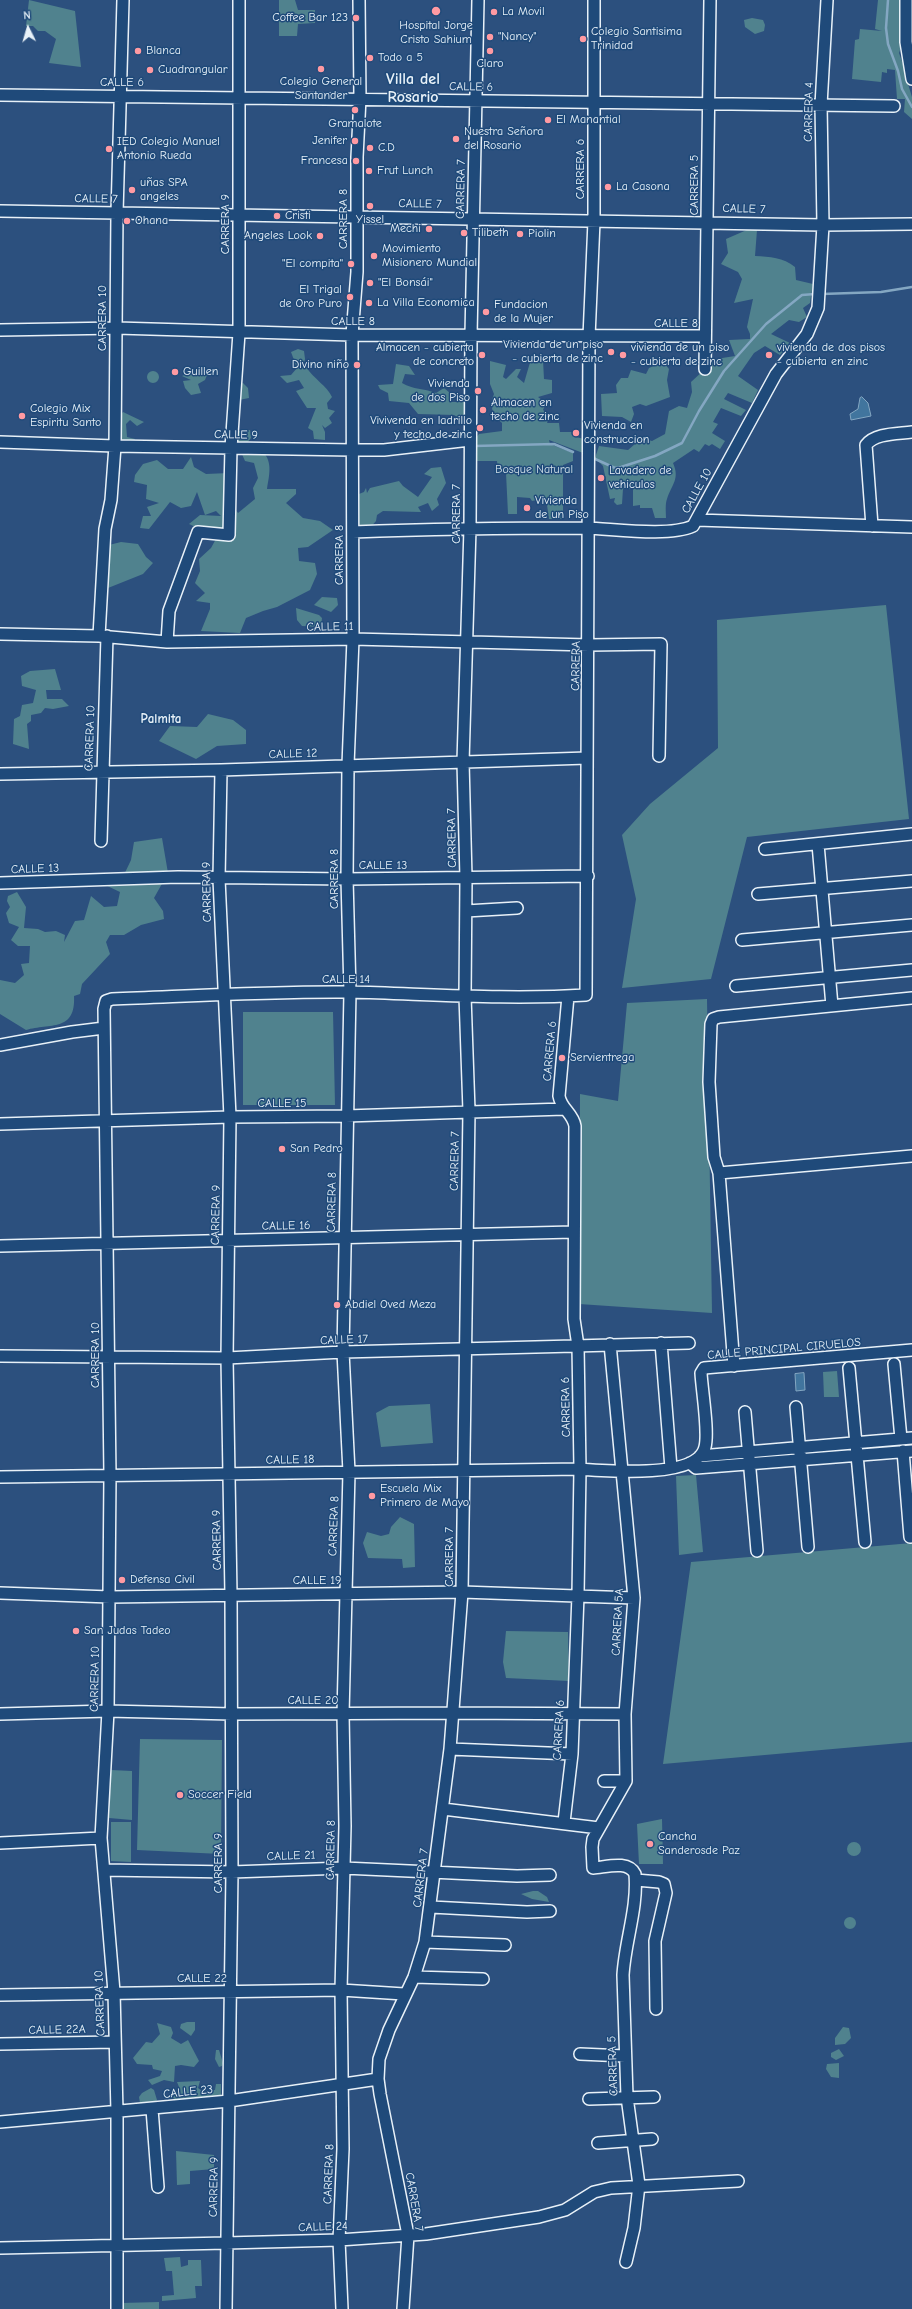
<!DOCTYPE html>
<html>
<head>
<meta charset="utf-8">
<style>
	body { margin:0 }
	#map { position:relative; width:912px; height:2309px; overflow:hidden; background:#2c507e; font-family:"Comic Neue",sans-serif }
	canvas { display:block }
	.north { position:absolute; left:8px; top:8px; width:40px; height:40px; -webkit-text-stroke:3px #1f4a7a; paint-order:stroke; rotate:355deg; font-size:11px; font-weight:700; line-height:16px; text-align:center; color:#e8f1f8 }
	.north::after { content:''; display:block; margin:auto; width:14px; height:18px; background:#e8f1f8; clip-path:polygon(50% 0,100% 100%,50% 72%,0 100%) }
</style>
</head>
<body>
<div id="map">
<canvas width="912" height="2309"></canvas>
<div class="north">N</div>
</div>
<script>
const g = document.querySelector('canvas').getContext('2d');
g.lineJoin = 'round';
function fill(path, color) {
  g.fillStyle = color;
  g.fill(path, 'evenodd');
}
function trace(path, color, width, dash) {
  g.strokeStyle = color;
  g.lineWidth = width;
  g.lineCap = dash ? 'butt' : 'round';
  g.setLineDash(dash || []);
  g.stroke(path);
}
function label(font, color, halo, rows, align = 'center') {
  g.font = font + ' "Comic Neue",sans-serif';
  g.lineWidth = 3;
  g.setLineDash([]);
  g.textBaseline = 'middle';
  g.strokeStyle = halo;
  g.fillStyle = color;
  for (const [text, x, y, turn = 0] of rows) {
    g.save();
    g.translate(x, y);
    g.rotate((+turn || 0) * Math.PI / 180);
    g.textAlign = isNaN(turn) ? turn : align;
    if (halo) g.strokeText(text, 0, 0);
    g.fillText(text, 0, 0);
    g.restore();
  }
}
fill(new Path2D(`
	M29,0L75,11L81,67L49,63L56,39L45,31H38L33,26H26Z
	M279,0H295L298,10H315V23L298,24L297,36H279Z
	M878,0H905L904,38L899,53L904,67L909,70L908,84L912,97V119L904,112L905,99H897L895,70L887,69V73L882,72L881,82L852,79L855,40L859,39L860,29L882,31L875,29Z
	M752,18L763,20L765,25L764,31L755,34L745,27L744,20Z
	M749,229L757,230L755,256C770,257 783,257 795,267L796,280L813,284L810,303L803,308L807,317L799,322L789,320L771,334L790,343L780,355L765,346L754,353L738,376L758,390L752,403L728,393L724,399L746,410L741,416L721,408L713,422L718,424L712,433L725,441L720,449L712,444L709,446L705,444L699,452L694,449L673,463C680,479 672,484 667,499C665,504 666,512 666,518H655L652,508H640V505L633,506V489H623L622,504L617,505L614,502L615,498L610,499L603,466L595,458L599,446L628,450L642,438L652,441L665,434L669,411L679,406L687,408L692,392L691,382L716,359L735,356L729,340L750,339V334L747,327L753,299L734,303L742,279L738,272L721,264L728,253L726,239Z
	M298,349L304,351L305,359L303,367H306C314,379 327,386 332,397L327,403L328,409L335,411L329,418L332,423L325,428L322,425L325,432V440L314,439L313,431L308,428L316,408H307L296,391L304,388L299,380L287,383L280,376L291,375L297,368L291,352Z
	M531,359L543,360L544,379L552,380V393L538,397L546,403L543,410L550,416L547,423H559L560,432H572V436L584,439L583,453L549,440L550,444L573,453V461L563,465V519H549L546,498L532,501L530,498L517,497V514H508L506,473L498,470L497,461H475V439L479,434L502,431V423C492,414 489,406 494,394L490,384V361L506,365L503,377L506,379L516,369H521L517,377L524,383Z
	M663,362L669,369L667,380L670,397L646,406L640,404L632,407L634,414L631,422L622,417L602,416L601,394L617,393L616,385L621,378H628L631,370L646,374L649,368Z
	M396,364L409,366L415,375L405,374L402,383C414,390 423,388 436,393L444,388L450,393L451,402H458L466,398V422L454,415L418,414L409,403L389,401L388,393L380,389L378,385L393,384Z
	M196,370H209L205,380L198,384L201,393L191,395L185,388L183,381L191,380L182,376Z
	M147 377a6 6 0 1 1 12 0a6 6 0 1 1-12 0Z
	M243,383L248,388L249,398L239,400L237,385Z
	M123,412L144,422L137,426L130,420L126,424L127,437L135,439L134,442L120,441V416Z
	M237,429L239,431L250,430L251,438L246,444L242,442L237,443L235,432Z
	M241,452H263C273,462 269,476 267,489H296V494L286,503L303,518L320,521L333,530L308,547L298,548L299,561L315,563L317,574L310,590L277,607L263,611L246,618L240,633L201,631L210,609V603L196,601L205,593L195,583L200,571L199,559L211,548L217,537L189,524L200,515L221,516L216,511L205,515L197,492L191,506L181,508L170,502L149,529L140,528L143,516H151L147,507L159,503L146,499L147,485L134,482L135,475L143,464L157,460L168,469H183L191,457L194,467L206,474L229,473L232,505L238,513L255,499L253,488L258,478L254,463L245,461Z
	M441,467L446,483L437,499L439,505L432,511L428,503L418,507L421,512L383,511L377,515L376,521L369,529H354V496L364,492L366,488L367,493L370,488L399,481L403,486L418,497L432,477L424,474L431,468Z
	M121,542L138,544L146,557L153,563L143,574L108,588L109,545Z
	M322,597L337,598L338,605L331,612L314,605Z
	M886,605L909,819L747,837L711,979L622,988L636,899L622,835L650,804L718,748L717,620Z
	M296,608L319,615L322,618L321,627L302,626L297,620Z
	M55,669L61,690H46L47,699H62L69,706L53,709L45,708L41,713L31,715V721L27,724L29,749L13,744L14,719L20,716L22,705L33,703L36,690L22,686L21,676L30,671Z
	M208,714L233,720L246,730V744L217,746L196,759L159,741L170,726L197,727Z
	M162,838L168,873L154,898L163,911L164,919L141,925L124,935H110L106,942L110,954L82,984L80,994L74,996C76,1032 50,1023 26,1030L0,1014V980L15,983L24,975L21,964L29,963L30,946H18L11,940L19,927L9,923L6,913L10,907L7,901L8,896L17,892L26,907L24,928L38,929L45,932L56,931L65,935L64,942L75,921L84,920L91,896L104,907L117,906L120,892L101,883L122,879L131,860L134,842Z
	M707,999L712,1313L579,1304L580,1094L618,1101L627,1003Z
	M243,1012H333L335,1105H243Z
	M837,1371L839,1397H824L823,1372Z
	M430,1404L433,1443L381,1447L376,1413L389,1406Z
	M696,1475L703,1552L679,1555L676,1476Z
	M400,1517L414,1524L415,1567L403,1568L402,1559L368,1558L363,1543L367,1532L381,1536L389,1534L391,1527Z
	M912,1543V1742L663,1764L691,1562Z
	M506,1631L568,1632L569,1681L506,1678L503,1662Z
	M140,1739L222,1740L221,1854L137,1850Z
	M111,1770L132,1771V1820L109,1818Z
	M662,1819L663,1864H639L637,1824Z
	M111,1822H131V1862L111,1861Z
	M847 1849a7 7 0 1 1 14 0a7 7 0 1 1-14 0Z
	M533,1891H538L547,1897L549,1902L532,1899L521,1894Z
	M844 1923a6 6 0 1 1 12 0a6 6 0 1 1-12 0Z
	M187,2022H195V2030L191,2036L180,2028L181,2024Z
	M157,2023L171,2027L173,2033L171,2038L181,2044L188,2040L199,2061L194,2067L181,2065L175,2066L174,2082L164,2080L152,2085L148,2080L160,2076L162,2071L153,2069L152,2065L137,2064L133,2058L146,2042L152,2043L160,2034Z
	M843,2027L849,2028L851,2038L845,2044L835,2045V2038Z
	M839,2049L844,2056L836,2060L831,2057V2053Z
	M216,2050H219L223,2063L222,2066L219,2067L215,2059Z
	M839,2063V2078L831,2077L826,2069L827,2064Z
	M200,2081L198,2088L202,2091L215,2090L216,2084H221V2096L182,2102L173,2098L179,2087L177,2082Z
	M151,2088L154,2090L157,2100L151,2107L140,2103L139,2097L142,2093Z
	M176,2151L214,2155V2169L190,2171V2184L177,2185Z
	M180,2257L181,2267L188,2265V2260H201L202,2286H195L196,2298L162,2301V2296L174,2295L172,2271H166L164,2258Z
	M159,2302V2309H121V2303Z`), '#50828e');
const water = new Path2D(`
	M862,397L868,403L871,416L851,420L850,414L858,409L860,398Z
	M804,1373L805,1390L796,1391L795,1374Z`);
fill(water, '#41759e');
trace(water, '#84a7c2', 1);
trace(new Path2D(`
	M888,0L886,28L888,44L898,71L902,89L912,107
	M822,294L881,292L912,287
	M474,446L554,444L573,452
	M593,458L615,468L621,467L655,456L682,443L699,411L724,371L766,324L802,295L815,294`), '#84a7c2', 2.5);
const minor = new Path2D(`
	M906,0V42L912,79
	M0,95L894,106
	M0,211L823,225L912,224
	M0,330L117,328L352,335L705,336
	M705,369L710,0
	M0,442L115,446L352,450H384L470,440
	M697,520L912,527
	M872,526L866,445C875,433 897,434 912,432
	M353,532C431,529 509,528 587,528C615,529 669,537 693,526L776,374L807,334L818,308L823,225L821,105L827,0
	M0,634L99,636L167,642L353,639L589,645L661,644L659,756
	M99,636L105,529L111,500L115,446L117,213L123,0
	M167,642L169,611L198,532L229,535L231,448L239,333V0
	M221,770L219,879L230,1117L227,1358L231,1595L232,1872L226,2309
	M0,774L221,770L587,758
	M101,841L107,636
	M818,844L832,1006
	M765,849L912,834
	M0,883L178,877L347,879L588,876
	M758,894L912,881
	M466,911L517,908
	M742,940L912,925
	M736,986L912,970
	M0,1045L72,1032L104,1028
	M0,1124L230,1117L346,1116L564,1109
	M719,1173L912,1156
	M0,1246L573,1232
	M661,1343L671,1468
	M610,1344L634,1598L625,1714L626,1781L593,1839L592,1847L593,1868C607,1867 628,1860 635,1874C638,1908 625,1941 623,1975L627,2097L639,2185L634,2228L626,2262
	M0,1356L227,1358L343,1352L689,1343
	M894,1364L901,1439
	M734,1366L719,1173L714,1157L709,1082L711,1024L713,1019L719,1017L912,998
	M849,1368L865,1542
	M796,1407L808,1547
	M745,1412L757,1551
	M903,1451L910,1537
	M700,1456L912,1438
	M690,1463L696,1468L912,1451
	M0,1477L580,1469C606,1471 698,1479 705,1447C709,1432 702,1391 701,1373L704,1368L912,1350
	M0,1593L110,1597L462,1592L634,1598
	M0,1714L108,1711L232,1714L454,1713L625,1714
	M450,1749L572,1754
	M604,1781H626
	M443,1809L599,1828
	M564,1822L572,1754L578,1595L580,1469L578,1346L574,1319L575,1126C573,1113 561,1109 559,1096L568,996
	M0,1843L101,1838
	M104,1870L232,1872L344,1868L517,1876L550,1875
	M636,1880L659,1882L664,1884L666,1893L655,1941L656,2009
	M431,1907L527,1912L550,1911
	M425,1942L505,1945
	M414,1977L483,1979
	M0,1995L341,1990L404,1994
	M0,2044L115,2042
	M580,2054L625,2056
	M589,2099L654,2097
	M152,2109L158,2187
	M0,2122L229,2101L378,2079
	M598,2143L652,2139
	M0,2248L226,2243L339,2240L426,2234L539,2217L565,2210L594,2192L611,2188L738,2181
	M117,2309V2112L114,1992L101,1838L108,1711L110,1475L104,1009L106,1001L112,999C192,996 272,991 351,992C429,994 508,1000 586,995L589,337L594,221V0
	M342,2309L339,2240L343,2149L341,1990L345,1826L343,1714L349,1472L343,1352L350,992L347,879L348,765L353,639L352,335L357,272V157L360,98L359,0
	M403,2309L408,2235L380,2094L378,2079L379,2059L389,2030L414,1977L425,1942L450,1749L462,1592L469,1111L465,996L466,878L463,762L470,528L471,335L478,0`);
trace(minor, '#e8f1f8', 14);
trace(minor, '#1f4a7a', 11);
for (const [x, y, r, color] of [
	[436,11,5,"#ff9aa2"],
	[494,12,4,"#ff9aa2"],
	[356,18,4,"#ff9aa2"],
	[490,37,4,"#ff9aa2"],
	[583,39,4,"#ff9aa2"],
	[138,51,4,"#ff9aa2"],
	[490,51,4,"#ff9aa2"],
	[370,58,4,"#ff9aa2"],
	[321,69,4,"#ff9aa2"],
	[150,70,4,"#ff9aa2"],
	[355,110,4,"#ff9aa2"],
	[548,120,4,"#ff9aa2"],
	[456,139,4,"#ff9aa2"],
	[355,141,4,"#ff9aa2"],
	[370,148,4,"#ff9aa2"],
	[109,149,4,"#ff9aa2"],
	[356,161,4,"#ff9aa2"],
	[369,171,4,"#ff9aa2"],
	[608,187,4,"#ff9aa2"],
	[132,190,4,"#ff9aa2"],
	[370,206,4,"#ff9aa2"],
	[277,216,4,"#ff9aa2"],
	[127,221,4,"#ff9aa2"],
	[429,229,4,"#ff9aa2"],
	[464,233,4,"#ff9aa2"],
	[520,234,4,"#ff9aa2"],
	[320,236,4,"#ff9aa2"],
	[374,256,4,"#ff9aa2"],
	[351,264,4,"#ff9aa2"],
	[370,283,4,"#ff9aa2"],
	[350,297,4,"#ff9aa2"],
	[369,303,4,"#ff9aa2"],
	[486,312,4,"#ff9aa2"],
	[611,352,4,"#ff9aa2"],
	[482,355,4,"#ff9aa2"],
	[623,355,4,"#ff9aa2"],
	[769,355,4,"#ff9aa2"],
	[357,365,4,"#ff9aa2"],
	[175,372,4,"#ff9aa2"],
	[478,391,4,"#ff9aa2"],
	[483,410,4,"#ff9aa2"],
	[22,416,4,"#ff9aa2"],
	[480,428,4,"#ff9aa2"],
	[576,433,4,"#ff9aa2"],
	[601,478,4,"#ff9aa2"],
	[527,508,4,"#ff9aa2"],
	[562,1058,4,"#ff9aa2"],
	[282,1149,4,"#ff9aa2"],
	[337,1305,4,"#ff9aa2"],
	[372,1496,4,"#ff9aa2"],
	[122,1580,4,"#ff9aa2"],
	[76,1631,4,"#ff9aa2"],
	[180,1795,4,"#ff9aa2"],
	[650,1844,4,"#ff9aa2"]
]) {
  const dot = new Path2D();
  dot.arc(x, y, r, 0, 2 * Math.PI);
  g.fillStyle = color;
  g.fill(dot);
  trace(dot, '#1f4a7a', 1.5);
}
label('12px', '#e8f1f8', '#1f4a7a', [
	["La Movil",502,12],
	["Coffee Bar 123",348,18,"right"],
	["Hospital Jorge",436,26,"center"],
	["Cristo Sahium",436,40,"center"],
	["Colegio Santisima",591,32],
	["Trinidad",591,46],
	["\"Nancy\"",498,37],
	["Blanca",146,51],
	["Todo a 5",378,58],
	["Claro",490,64,"center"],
	["Cuadrangular",158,70],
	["Colegio General",321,82,"center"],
	["Santander",321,96,"center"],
	["El Manantial",556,120],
	["Gramalote",355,124,"center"],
	["Nuestra Señora",464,132],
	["del Rosario",464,146],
	["Jenifer",347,141,"right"],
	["IED Colegio Manuel",117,142],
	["Antonio Rueda",117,156],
	["C.D",378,148],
	["Francesa",348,161,"right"],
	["Frut Lunch",377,171],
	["uñas SPA",140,183],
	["angeles",140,197],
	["La Casona",616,187],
	["Cristi",285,216],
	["Yissel",370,220,"center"],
	["Ohana",135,221],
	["Mechi",421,229,"right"],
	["Tilibeth",472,233],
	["Piolin",528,234],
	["Angeles Look",312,236,"right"],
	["Movimiento",382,249],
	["Misionero Mundial",382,263],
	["\"El compita\"",343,264,"right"],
	["\"El Bonsái\"",378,283],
	["El Trigal",342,290,"right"],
	["de Oro Puro",342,304,"right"],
	["La Villa Economica",377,303],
	["Fundacion",494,305],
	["de la Mujer",494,319],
	["Vivienda de un piso",603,345,"right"],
	["- cubierta de zinc",603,359,"right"],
	["Almacen - cubierta",474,348,"right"],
	["de concreto",474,362,"right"],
	["vivienda de un piso",631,348],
	["- cubierta de zinc",631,362],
	["vivienda de dos pisos",777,348],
	["- cubierta en zinc",777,362],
	["Divino niño",349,365,"right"],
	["Guillen",183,372],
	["Vivienda",470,384,"right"],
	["de dos Piso",470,398,"right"],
	["Almacen en",491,403],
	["techo de zinc",491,417],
	["Colegio Mix",30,409],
	["Espiritu Santo",30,423],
	["Vivivenda en ladrillo",472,421,"right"],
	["y techo de zinc",472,435,"right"],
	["Vivienda en",584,426],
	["construccion",584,440],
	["Lavadero de",609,471],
	["vehiculos",609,485],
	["Vivienda",535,501],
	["de un Piso",535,515],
	["Servientrega",570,1058],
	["San Pedro",290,1149],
	["Abdiel Oved Meza",345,1305],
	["Escuela Mix",380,1489],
	["Primero de Mayo",380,1503],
	["Defensa Civil",130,1580],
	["San Judas Tadeo",84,1631],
	["Soccer Field",188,1795],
	["Cancha",658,1837],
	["Sanderosde Paz",658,1851]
], 'left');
label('12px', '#e8f1f8', '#1f4a7a', [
	["CALLE 6",122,83],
	["CALLE 6",471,87,1],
	["CARRERA 4",809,112,-89],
	["CARRERA 6",581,169,-90],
	["CARRERA 5",695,185,-90],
	["CARRERA 7",461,189,-89],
	["CALLE 7",96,199,1],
	["CALLE 7",420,204,1],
	["CALLE 7",744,209,2],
	["CARRERA 8",344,219,-90],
	["CARRERA 9",226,224,-90],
	["CARRERA 10",103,318,-90],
	["CALLE 8",353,322],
	["CALLE 8",676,324],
	["CALLE 9",236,435,1],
	["CALLE 10",697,491,-61],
	["CARRERA 7",457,514,-90],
	["CARRERA 8",340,555,-90],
	["CALLE 11",330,627,-1],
	["CARRERA",576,666,-89],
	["CARRERA 10",90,738,-88],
	["CALLE 12",293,754,-2],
	["CARRERA 7",452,838,-91],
	["CALLE 13",383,866],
	["CALLE 13",35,869,-2],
	["CARRERA 8",335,879,-90],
	["CARRERA 9",207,892,-91],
	["CALLE 14",346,980],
	["CARRERA 6",550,1051,-85],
	["CALLE 15",282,1104],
	["CARRERA 7",455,1161,-89],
	["CARRERA 8",332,1202,-89],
	["CARRERA 9",216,1215,-89],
	["CALLE 16",286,1226,-1],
	["CALLE 17",344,1340,-2],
	["CALLE PRINCIPAL CIRUELOS",784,1349,-5],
	["CARRERA 10",96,1355,-90],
	["CARRERA 6",566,1407,-91],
	["CALLE 18",290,1460,-1],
	["CARRERA 8",334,1526,-88],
	["CARRERA 9",217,1540,-91],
	["CARRERA 7",450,1557,-90],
	["CALLE 19",317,1581],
	["CARRERA 5A",618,1622,-87],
	["CARRERA 10",95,1679,-89],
	["CALLE 20",313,1701],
	["CARRERA 6",559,1730,-87],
	["CARRERA 8",331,1850,-89],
	["CALLE 21",291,1856,-2],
	["CARRERA 9",219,1863,-90],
	["CARRERA 7",421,1878,-83],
	["CALLE 22",202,1979],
	["CARRERA 10",100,2003,-92],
	["CALLE 22A",57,2030,-1],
	["CARRERA 5",613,2066,-92],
	["CALLE 23",188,2092,-6],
	["CARRERA 8",329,2174,-88],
	["CARRERA 9",214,2187,-89],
	["CARRERA 7",414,2202,80],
	["CALLE 24",323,2227,-2]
]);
label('12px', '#d1e0e8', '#1f4a7a', [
	["Bosque Natural",534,470]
]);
label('bold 13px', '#e8f1f8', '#1f4a7a', [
	["Palmita",161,719]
]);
label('bold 16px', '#e8f1f8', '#1f4a7a', [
	["Villa del",413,79],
	["Rosario",413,97]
]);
</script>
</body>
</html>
